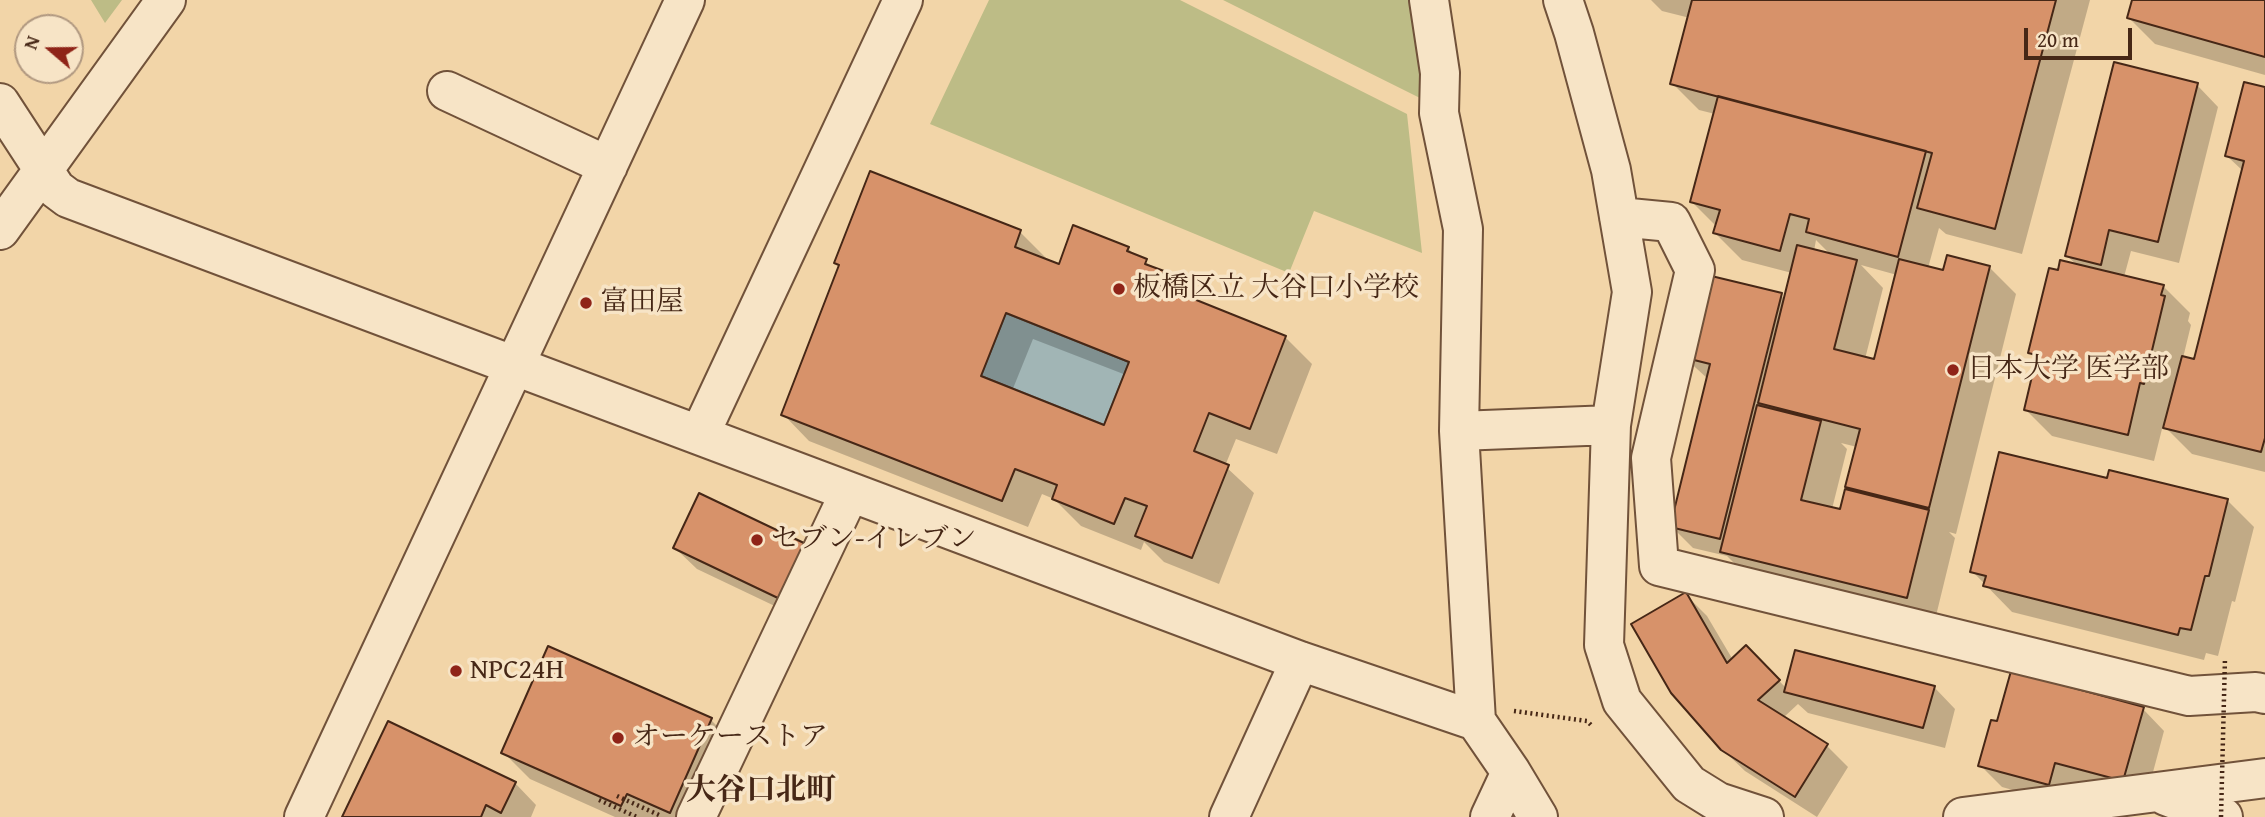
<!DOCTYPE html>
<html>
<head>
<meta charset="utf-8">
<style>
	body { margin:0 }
	#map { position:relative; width:2265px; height:817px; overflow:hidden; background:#f2d5a8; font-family:"Gentium Book Plus",serif }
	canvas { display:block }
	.north { position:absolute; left:14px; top:14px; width:70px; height:70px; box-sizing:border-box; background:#f7e4c6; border:2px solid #b09880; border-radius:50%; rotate:290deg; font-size:19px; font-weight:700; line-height:28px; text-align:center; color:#462716 }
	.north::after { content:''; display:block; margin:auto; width:24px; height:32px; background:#8f2418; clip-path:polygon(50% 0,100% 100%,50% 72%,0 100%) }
	.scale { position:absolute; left:2024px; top:28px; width:108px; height:32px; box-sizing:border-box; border:4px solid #462716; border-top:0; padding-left:9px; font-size:21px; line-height:24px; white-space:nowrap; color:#462716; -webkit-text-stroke:5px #f7e4c6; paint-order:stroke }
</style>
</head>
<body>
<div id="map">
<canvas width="2265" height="817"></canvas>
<div class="north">N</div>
<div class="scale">20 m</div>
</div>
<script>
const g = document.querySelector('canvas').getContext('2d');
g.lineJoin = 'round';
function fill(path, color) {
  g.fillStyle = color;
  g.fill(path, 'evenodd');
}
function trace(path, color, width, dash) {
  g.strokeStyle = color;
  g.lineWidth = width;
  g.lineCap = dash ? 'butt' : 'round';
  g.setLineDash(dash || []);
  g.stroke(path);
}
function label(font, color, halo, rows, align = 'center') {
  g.font = font + ' "Gentium Book Plus","Noto Serif JP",serif';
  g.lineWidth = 7;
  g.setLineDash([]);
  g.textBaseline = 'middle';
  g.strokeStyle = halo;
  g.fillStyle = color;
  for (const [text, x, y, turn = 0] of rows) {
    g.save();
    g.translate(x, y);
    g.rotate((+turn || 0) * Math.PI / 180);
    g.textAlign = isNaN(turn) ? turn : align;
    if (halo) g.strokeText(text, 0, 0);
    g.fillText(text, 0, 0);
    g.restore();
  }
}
fill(new Path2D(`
	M91,0H122L105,23Z
	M989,0H1180L1407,114L1422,253L1314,211L1289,273L930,124Z
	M1223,0H1416L1428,53L1420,77L1426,101Z`), '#bdbc86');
const water = new Path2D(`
	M1006,313L1129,362L1104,425L981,376Z`);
fill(water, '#a1b5b5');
trace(water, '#7d7c75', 2);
fill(new Path2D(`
	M1651,0H2090L2022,254L1946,234L1939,228L1928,268L1945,272L1989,267L2016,294L1956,534L1949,532L1955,538L1934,624L1749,578L1727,556L1693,548L1672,527L1708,379L1684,357L1781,295L1785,300L1792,273L1742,260L1715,233L1717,227L1691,201L1715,114L1699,110L1672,83L1690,18L1662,11ZM1816,240L1831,255L1814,251ZM1861,265L1897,275L1875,361L1865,359L1883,288ZM1841,443L1857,447L1847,487L1853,493L1841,511L1832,509L1847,449Z
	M2134,0H2265V75L2155,44L2129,18Z
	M2197,85L2218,107L2179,263L2131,251L2124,277L2163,286L2190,313L2188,321L2191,325L2183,358L2195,361L2243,171L2227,156L2265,89V472L2192,454L2163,425L2154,461L2052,436L2025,409L2038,361L2030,353L2059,272L2077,265L2067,256Z
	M1020,232L1047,259L1046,261L1060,266L1128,248L1136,257L1163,272L1190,299L1285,337L1312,364L1277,454L1236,439L1225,466L1254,493L1219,584L1164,562L1144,542L1141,550L1081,526L1054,499L1042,494L1028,527L809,441L783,414L840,267L836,263ZM1033,339L1126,375L1105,427L1012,391Z
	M2108,480L2227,500L2254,527L2235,602L2232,601L2218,656L2206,653L2204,660L2012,612L1972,571Z
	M805,545L802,619L697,569L675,548Z
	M1685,594L1707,616L1733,660L1746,647L1787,689L1934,687L1955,709L1945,748L1808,713L1798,704L1783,718L1827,746L1848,767L1817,817L1745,771L1722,749Z
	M2143,709L2164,731L2145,802L2070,806L2002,787L1980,765Z
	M711,720L738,747L706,817H615L530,779L503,752Z
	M515,783L536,805L531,817H344Z`), '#0003');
const building = new Path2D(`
	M1692,0H2056L1995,229L1917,208L1932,153L1670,84Z
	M2132,0H2265V57L2127,18Z
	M2114,62L2198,83L2158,242L2109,230L2101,265L2065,256Z
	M2244,82L2265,87V438L2261,452L2163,428L2182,356L2194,359L2244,161L2225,156Z
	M1718,96L1926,151L1898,257L1806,232L1809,219L1790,214L1780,251L1713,233L1720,210L1690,202Z
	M870,171L1021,230L1015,247L1059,264L1073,225L1129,247L1127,251L1147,259L1145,264L1164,271L1159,285L1286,336L1250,429L1209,413L1194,451L1229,465L1192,558L1135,536L1147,506L1125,498L1114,524L1052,499L1057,485L1015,469L1002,501L781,415L839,265L834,263ZM1006,313L1129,362L1104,425L981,376Z
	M1797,245L1857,260L1834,349L1874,359L1899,259L1943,270L1947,255L1990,266L1929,508L1845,487L1860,429L1758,403Z
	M2060,260L2164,285L2161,295L2165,296L2144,384L2140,383L2128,435L2024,410L2037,355L2028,353L2049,268L2058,270Z
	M1703,274L1782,293L1720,539L1670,527L1710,364L1682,357Z
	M1757,405L1821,421L1801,500L1840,509L1845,489L1929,510L1907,598L1720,552Z
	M1999,452L2107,478L2109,470L2228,499L2209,576H2205L2191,630L2180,628L2178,635L1983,586L1986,576L1970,572Z
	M699,493L806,544L780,599L673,548Z
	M1686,592L1727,663L1746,645L1780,680L1758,700L1828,744L1795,797L1721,750L1671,693L1631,624Z
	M548,646L712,718L670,813L627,794L621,806L501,753Z
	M1795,650L1935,686L1923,728L1784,692Z
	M2011,671L2144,707L2123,781L2055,763L2049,785L1978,766L1991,720L1997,721Z
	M388,721L516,782L501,813L486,805L481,817H342Z`);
fill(building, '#d7926a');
trace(building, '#462716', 2);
const minor = new Path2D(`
	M1429,0L1440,73L1439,113L1463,229L1459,431L1476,721L1511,772L1538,817
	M1563,0L1574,33L1611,170L1632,292L1611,425L1604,645L1622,701L1689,784L1718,802L1764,817
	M447,91L608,166
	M0,103L56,189L68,198L1300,661L1476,721
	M1619,217L1671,222L1695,270L1651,458L1659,566L2189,696L2256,692L2265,694
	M0,230L166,0
	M1459,431L1611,425
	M700,434L903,0
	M2166,796L2223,817
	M304,817L685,0
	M696,817L850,492
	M1229,817L1300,661
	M1490,817L1511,772
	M1963,817L2265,778`);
trace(minor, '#71523a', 42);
trace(new Path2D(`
	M1514,711L1587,721L1591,725
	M617,796L659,815
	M599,800L637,817`), '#462716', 4.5, [2, 3.5]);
trace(minor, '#f7e4c6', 38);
trace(new Path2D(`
	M2221,817L2225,658`), '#462716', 4.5, [2, 3.5]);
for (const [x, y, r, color] of [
	[1119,289,7,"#8f2418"],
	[586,303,7,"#8f2418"],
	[1953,370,7,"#8f2418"],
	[757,540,7,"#8f2418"],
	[456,671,7,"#8f2418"],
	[618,738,7,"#8f2418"]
]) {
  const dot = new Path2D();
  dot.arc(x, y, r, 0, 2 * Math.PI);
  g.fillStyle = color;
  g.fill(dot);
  trace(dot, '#f7e4c6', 2.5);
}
label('28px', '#462716', '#f7e4c6', [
	["板橋区立 大谷口小学校",1133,289],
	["富田屋",600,303],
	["日本大学 医学部",1967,370],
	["セブン-イレブン",771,540],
	["NPC24H",470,671],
	["オーケーストア",632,738]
], 'left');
label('bold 30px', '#462716', '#f7e4c6', [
	["大谷口北町",761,791]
]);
</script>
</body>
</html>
